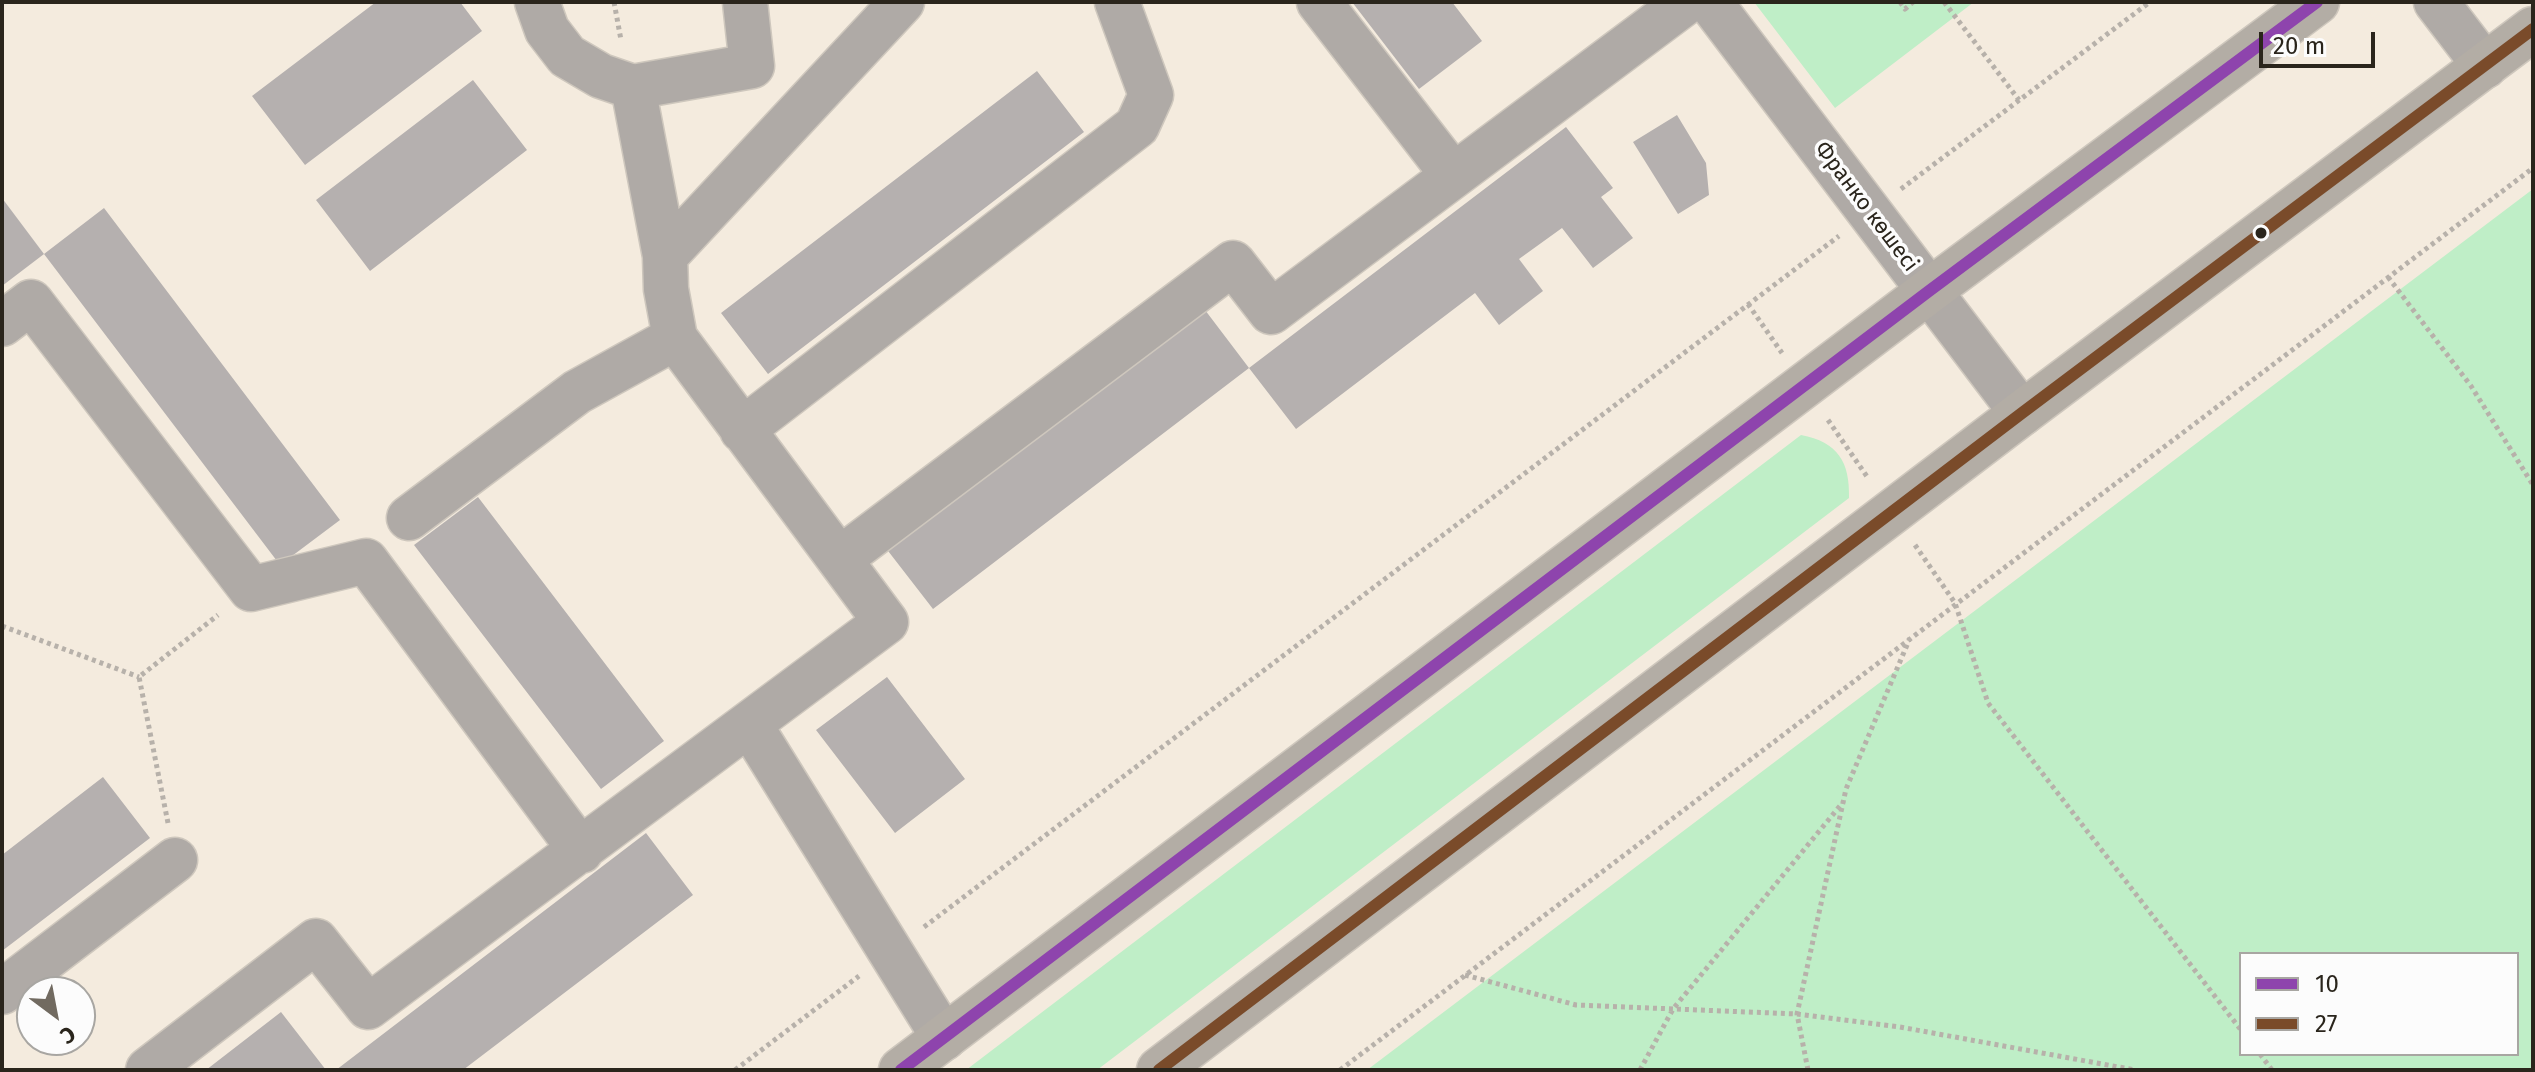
<!DOCTYPE html>
<html>
<head>
<meta charset="utf-8">
<style>
	body { margin:0 }
	#map { position:relative; width:2535px; height:1072px; overflow:hidden; background:#f4ebde; font-family:"Fira Sans",sans-serif }
	canvas { display:block }
	.frame { position:absolute; inset:0; border:4px solid #2a251c; pointer-events:none }
	.legend { position:absolute; left:2239px; top:952px; width:280px; height:104px; box-sizing:border-box; background:#fcfcfc; border:2px solid #a8a6a2; margin:0; padding:10px 14px; list-style:none; font-size:24px; color:#2a251c }
	.legend li { display:flex; align-items:center; gap:16px; height:40px }
	.legend b { width:40px; border:2px solid #a8a6a2 }
	.north { position:absolute; left:16px; top:976px; width:80px; height:80px; box-sizing:border-box; background:#fcfcfc; border:2px solid #a8a6a2; border-radius:50%; rotate:148deg; font-size:22px; font-weight:700; line-height:32px; text-align:center; color:#2a251c }
	.north::after { content:''; display:block; margin:auto; width:28px; height:36px; background:#716a60; clip-path:polygon(50% 0,100% 100%,50% 72%,0 100%) }
	.scale { position:absolute; left:2259px; top:32px; width:116px; height:36px; box-sizing:border-box; border:4px solid #2a251c; border-top:0; padding-left:10px; font-size:24px; line-height:28px; white-space:nowrap; color:#2a251c; -webkit-text-stroke:6px #fcfcfc; paint-order:stroke }
</style>
</head>
<body>
<div id="map">
<canvas width="2535" height="1072"></canvas>
<div class="frame"></div>
<ul class="legend">
<li><b style="height:10px;background:#8e44ad"></b>10</li>
<li><b style="height:10px;background:#7a4b2a"></b>27</li>
</ul>
<div class="north">С</div>
<div class="scale">20 m</div>
</div>
<script>
const g = document.querySelector('canvas').getContext('2d');
g.lineJoin = 'round';
function fill(path, color) {
  g.fillStyle = color;
  g.fill(path, 'evenodd');
}
function trace(path, color, width, dash) {
  g.strokeStyle = color;
  g.lineWidth = width;
  g.lineCap = dash ? 'butt' : 'round';
  g.setLineDash(dash || []);
  g.stroke(path);
}
function label(font, color, halo, rows, align = 'center') {
  g.font = font + ' "Fira Sans",sans-serif';
  g.lineWidth = 7;
  g.setLineDash([]);
  g.textBaseline = 'middle';
  g.strokeStyle = halo;
  g.fillStyle = color;
  for (const [text, x, y, turn = 0] of rows) {
    g.save();
    g.translate(x, y);
    g.rotate((+turn || 0) * Math.PI / 180);
    g.textAlign = isNaN(turn) ? turn : align;
    if (halo) g.strokeText(text, 0, 0);
    g.fillText(text, 0, 0);
    g.restore();
  }
}
fill(new Path2D(`
	M1754,2H1974L1835,108Z
	M2533,189V1070H1367ZM2241,954H2517V1054H2241Z
	M1801,435C1838,442 1850,462 1849,498L1097,1070H966Z`), '#bfeec7');
fill(new Path2D(`
	M376,2H460L482,31L305,165L252,96Z
	M1352,2H1452L1482,41L1419,89Z
	M1037,71L1084,132L768,374L721,313Z
	M473,80L527,150L370,271L316,200Z
	M1677,115L1706,163L1709,195L1678,214L1633,142Z
	M1566,127L1613,188L1601,197L1633,238L1593,268L1562,228L1519,259L1543,291L1522,307L1499,325L1475,293L1296,429L1249,368L933,609L885,547L1202,306L1249,368Z
	M2,198L44,254L2,286Z
	M104,208L340,520L280,565L44,254Z
	M478,497L664,741L601,789L414,545Z
	M887,677L965,779L895,833L816,730Z
	M103,777L150,838L2,951V855Z
	M646,833L693,895L463,1070H336Z
	M281,1012L326,1070H206Z`), '#b5b0af');
const minor = new Path2D(`
	M537,2L547,30L567,56L601,76L633,87L752,66L745,2
	M1319,2L1453,175
	M1710,2L2022,413
	M2436,2L2485,66
	M665,256L902,2
	M2,324L31,302L251,589L366,561L581,851
	M742,430L1137,126L1151,95L1117,2
	M409,518L577,392L675,338
	M841,558L1233,263L1271,312L1686,2
	M750,725L944,1038
	M2,992L175,860
	M148,1070L316,941L368,1007L886,622L675,338L666,289L665,256L633,87`);
const major = new Path2D(`
	M901,1070L1929,291L2317,2
	M1159,1070L2022,413L2533,29`);
trace(minor, '#cec7bd', 47);
trace(major, '#cec7bd', 47);
trace(new Path2D(`
	M614,2L621,40
	M1900,2L1905,9L1913,2
	M1944,2L2019,100
	M1901,189L2150,2
	M2388,277L2471,386L2533,485
	M1748,304L1782,353
	M1828,420L1868,478
	M1915,545L1955,603L1988,703L2241,1030
	M2,626L139,677
	M168,823L139,677L218,615
	M924,927L1839,236
	M1465,975L1576,1005L1797,1014L1900,1027L2135,1070
	M2260,1054L2272,1070
	M735,1070L859,976
	M1340,1070L2533,168
	M1640,1070L1673,1009L1844,801
	M1808,1070L1797,1014L1846,789L1910,638`), '#b7b1aa', 5, [4, 4]);
trace(minor, '#afaaa6', 44);
trace(major, '#b3ada5', 44);
trace(new Path2D(`
	M901,1070L1929,291L2317,2`), '#8e44ad', 12);
trace(new Path2D(`
	M1159,1070L2022,413L2533,29`), '#7a4b2a', 12);
for (const [x, y, r, color] of [
	[2261,233,7,"#2a251c"]
]) {
  const dot = new Path2D();
  dot.arc(x, y, r, 0, 2 * Math.PI);
  g.fillStyle = color;
  g.fill(dot);
  trace(dot, '#fcfcfc', 3);
}
label('22px', '#2a251c', '#fcfcfc', [
	["Франко көшесі",1866,207,53]
]);
</script>
</body>
</html>
